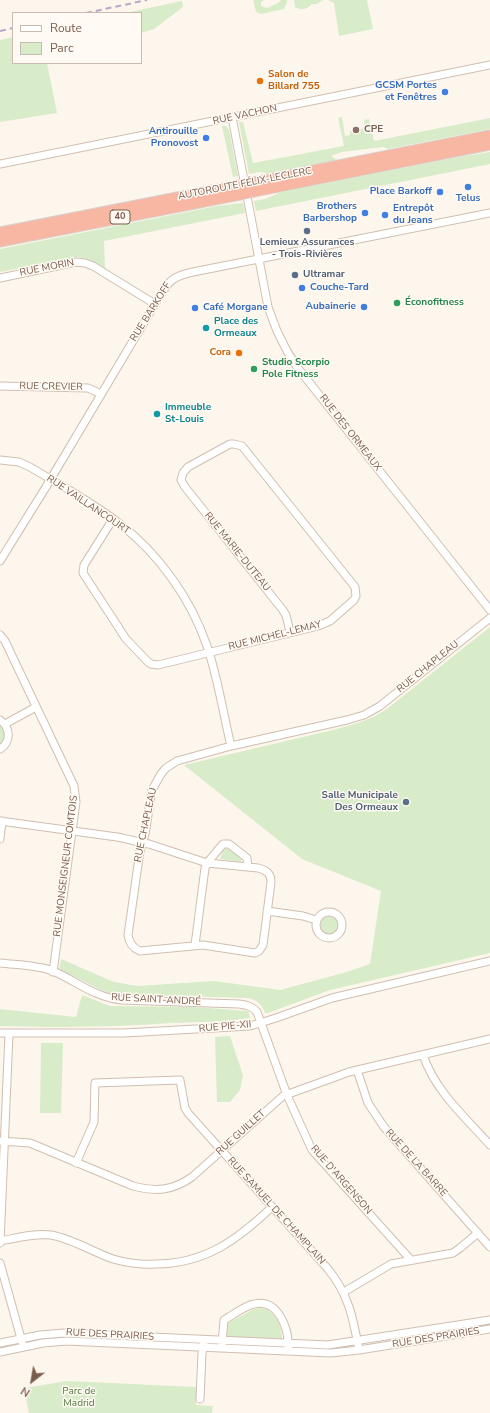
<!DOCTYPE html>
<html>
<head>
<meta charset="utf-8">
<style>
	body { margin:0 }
	#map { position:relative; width:490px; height:1413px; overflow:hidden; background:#fdf6ec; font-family:"Nunito Sans",sans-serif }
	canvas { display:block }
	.legend { position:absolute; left:12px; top:12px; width:130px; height:52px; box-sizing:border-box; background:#fffaf3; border:1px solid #cabbb1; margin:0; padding:5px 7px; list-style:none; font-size:12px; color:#7a5c4d }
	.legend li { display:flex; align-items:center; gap:8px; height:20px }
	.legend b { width:20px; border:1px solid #cabbb1 }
	.north { position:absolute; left:12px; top:1361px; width:40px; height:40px; -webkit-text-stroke:3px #fffaf3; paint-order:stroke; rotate:211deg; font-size:11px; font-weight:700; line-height:16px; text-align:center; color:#7a5c4d }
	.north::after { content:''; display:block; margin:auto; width:14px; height:18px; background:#7a5c4d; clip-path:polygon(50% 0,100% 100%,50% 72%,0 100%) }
</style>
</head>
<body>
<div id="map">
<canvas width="490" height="1413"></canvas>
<ul class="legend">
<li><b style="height:5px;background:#fff"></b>Route</li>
<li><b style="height:11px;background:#d8ecc9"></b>Parc</li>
</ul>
<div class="north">N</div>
</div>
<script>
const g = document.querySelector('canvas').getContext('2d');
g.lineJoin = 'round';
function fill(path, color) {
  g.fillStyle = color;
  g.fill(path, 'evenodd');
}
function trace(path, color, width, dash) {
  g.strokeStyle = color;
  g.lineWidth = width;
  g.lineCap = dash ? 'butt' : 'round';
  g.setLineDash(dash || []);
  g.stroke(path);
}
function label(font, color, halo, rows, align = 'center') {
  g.font = font + ' "Nunito Sans",sans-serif';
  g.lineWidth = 3;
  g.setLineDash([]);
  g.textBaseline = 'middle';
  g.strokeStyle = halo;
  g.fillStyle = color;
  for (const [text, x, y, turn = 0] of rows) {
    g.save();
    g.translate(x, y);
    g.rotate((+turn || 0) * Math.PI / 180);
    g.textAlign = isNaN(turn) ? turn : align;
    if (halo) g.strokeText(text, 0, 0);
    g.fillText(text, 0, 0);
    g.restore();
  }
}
fill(new Path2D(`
	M253,0H264L261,2V6L267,8L278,3L281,0H287V2L284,9L261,14L256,12Z
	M294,0H323L317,4H312C307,9 302,11 295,7Z
	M328,0H367L373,29L339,36L334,3Z
	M182,1L183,7L154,29L141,33V13H125Z
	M13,37V63H47L57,113L0,122V40Z
	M342,117L345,136L350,135V131L365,128L364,120L369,119L374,141L490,118V129L388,149L383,147L342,152L331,156L337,160L270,173L259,172L249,174L239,122H243L253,163L344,146L338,118Z
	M222,126H226L229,130L238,176L233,177Z
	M490,152V164L256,211L254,201L265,199L281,192L459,157Z
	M243,203L245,213L104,241L105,268L88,259L78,257L0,272V249L217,206Z
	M490,627V953L330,990L268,1013H265C261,1004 258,1000 248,998L113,994L101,990L59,969L61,959L114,982L138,986L214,981L280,990L343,973L370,964L381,891L302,859L184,765L337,729C356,724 373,719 388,708Z
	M0,725L5,734L4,742L0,745Z
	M227,848L241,858V862L220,859L223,850Z
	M320 925a9 9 0 1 1 18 0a9 9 0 1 1-18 0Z
	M82,995L110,1006L194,1007L248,1011L250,1018C224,1022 198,1022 171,1023C114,1027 57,1028 0,1026V1009L76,1017Z
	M230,1036L243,1075L240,1090L230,1102H217L215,1037Z
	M41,1043H63L61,1113H40Z
	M261,1308C275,1310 283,1327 282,1340L227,1337L228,1323L254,1309Z
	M67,1381L197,1387L196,1405L213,1406L212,1413H29L24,1388Z`), '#d8ecc9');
const minor = new Path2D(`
	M232,117L268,307L277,331L287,351L297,367L490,610
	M0,164L490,65
	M0,278L76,262L85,263L93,266L155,304
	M0,386L88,388L101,394
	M0,460L19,462L30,467C60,485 92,502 120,524C159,554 191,599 207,646C218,678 223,713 231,746
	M113,519L84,565L83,573L126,639L148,662L151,664L158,665L318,626L330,621L354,600L356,596L355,587L242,446L234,444H230L188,467L183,473L181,480L185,487L282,609L286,615L290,632
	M0,561L46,487L155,304C168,284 168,277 193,272L490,213
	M0,635L5,641L74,786L76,802L53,972
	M0,720C11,728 11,742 0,749
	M5,724L36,707
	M0,821L117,837C128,839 138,842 149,844L207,863L258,868C266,870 271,873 271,882L263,945L259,951L255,953L203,945L140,951C133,948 129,943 128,935L140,851L145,834L152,790L161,774L166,768L177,761L231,746L347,720L364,715L380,706L490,618
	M0,839L2,821
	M267,911L303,916L316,920
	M316 925a13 13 0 1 1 26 0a13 13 0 1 1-26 0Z
	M195,945L205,868L207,863L223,844H229L247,858L248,867
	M0,963C17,965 37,965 53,971C76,981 96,998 122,1000L239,1004C246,1005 252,1006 257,1012L287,1095L312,1150L411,1260
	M0,1033H124L250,1026L276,1018L332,998L490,961
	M423,1055C435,1091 465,1117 490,1145
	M357,1070L368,1103L384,1127L490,1247
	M0,1141L30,1143L133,1186C156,1192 172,1191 192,1177L283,1096L349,1072L490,1039
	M76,1163L94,1122L95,1083L180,1080L185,1108L188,1113L328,1269C349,1295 353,1318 359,1350
	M0,1241C17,1238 34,1233 51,1235C73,1239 93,1252 113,1259C127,1263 141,1265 155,1264C205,1264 237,1240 272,1207
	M0,1243L9,1034
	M0,1263L22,1342
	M344,1292L391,1264L453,1253L460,1248L478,1233
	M0,1343L40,1335L64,1333L328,1345L490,1320
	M222,1344L224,1320C233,1315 244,1306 254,1304C278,1298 289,1329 288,1347
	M0,1352L43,1343L67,1341L331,1353L359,1350L490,1329
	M200,1399L202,1353L204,1343`);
const highway = new Path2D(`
	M253,183L490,136
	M254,191L490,144
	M0,233L238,186
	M0,241L240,194`);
trace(minor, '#d1beb0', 9);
trace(highway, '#dad1cd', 13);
trace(minor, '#fff', 7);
trace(highway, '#f7b7a3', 11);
trace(new Path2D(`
	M86,13L147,0
	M0,31L13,28`), '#b9a8c9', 2, [6, 4]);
const highwayBridge = new Path2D(`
	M238,186L253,183
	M240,194L254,191`);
trace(highwayBridge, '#dad1cd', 13, []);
trace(highwayBridge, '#f7b7a3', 11);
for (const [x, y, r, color] of [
	[260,81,4,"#e8710a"],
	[445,92,4,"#3f7fe0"],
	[356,130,4,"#8d6e63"],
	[206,138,4,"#3f7fe0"],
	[468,187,4,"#3f7fe0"],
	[440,192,4,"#3f7fe0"],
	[365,213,4,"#3f7fe0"],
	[385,215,4,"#3f7fe0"],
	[307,231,4,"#5c6f8a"],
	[295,275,4,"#5c6f8a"],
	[302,288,4,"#3f7fe0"],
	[397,303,4,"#2e9e5b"],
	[364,307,4,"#3f7fe0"],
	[195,308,4,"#3f7fe0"],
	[206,328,4,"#0f9aa8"],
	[239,353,4,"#e8710a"],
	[254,369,4,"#2e9e5b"],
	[157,414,4,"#0f9aa8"],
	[406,802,4,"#5c6f8a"]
]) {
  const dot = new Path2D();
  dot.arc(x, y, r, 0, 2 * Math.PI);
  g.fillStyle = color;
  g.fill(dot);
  trace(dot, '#fffaf3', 1.5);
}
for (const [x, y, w] of [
	[120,217,20]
]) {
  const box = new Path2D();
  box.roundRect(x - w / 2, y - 7, w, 14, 3);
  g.fillStyle = '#fffaf3';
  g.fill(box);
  trace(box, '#7a5c4d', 1);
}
label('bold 9px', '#7a5c4d', null, [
	["40",120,217]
]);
label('bold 10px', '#c56008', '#fffaf3', [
	["Salon de",268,75],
	["Billard 755",268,87],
	["Cora",231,353,"right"]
], 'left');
label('bold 10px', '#366cbe', '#fffaf3', [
	["GCSM Portes",437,86],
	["et Fenêtres",437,98],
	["Antirouille",198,132],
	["Pronovost",198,144],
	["Place Barkoff",432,192],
	["Telus",468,199,"center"],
	["Brothers",357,207],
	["Barbershop",357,219],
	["Entrepôt",393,209,"left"],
	["du Jeans",393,221,"left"],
	["Couche-Tard",310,288,"left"],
	["Aubainerie",356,307],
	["Café Morgane",203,308,"left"]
], 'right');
label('10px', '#7a5c4d', '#fffaf3', [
	["RUE VACHON",245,115,-12],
	["AUTOROUTE FÉLIX-LECLERC",245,184,-11],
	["RUE MORIN",47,268,-11],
	["RUE BARKOFF",151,312,-58],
	["RUE CREVIER",51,387,1],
	["RUE DES ORMEAUX",350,433,52],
	["RUE VAILLANCOURT",88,505,34],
	["RUE MARIE-DUTEAU",237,552,51],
	["RUE MICHEL-LEMAY",275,636,-14],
	["RUE CHAPLEAU",428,667,-39],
	["RUE CHAPLEAU",146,825,-78],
	["RUE MONSEIGNEUR COMTOIS",66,866,-83],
	["RUE SAINT-ANDRÉ",156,1000,3],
	["RUE PIE-XII",225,1027,-5],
	["RUE GUILLET",241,1133,-42],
	["RUE DE LA BARRE",416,1163,48],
	["RUE D'ARGENSON",341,1180,49],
	["RUE SAMUEL DE CHAMPLAIN",276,1211,48],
	["RUE DES PRAIRIES",110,1335,3],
	["RUE DES PRAIRIES",436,1338,-9]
]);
label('bold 10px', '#785e54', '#fffaf3', [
	["CPE",364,130]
], 'left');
label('bold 10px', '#4e5e75', '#fffaf3', [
	["Lemieux Assurances",307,243],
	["- Trois-Rivières",307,255],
	["Ultramar",303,275,"left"],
	["Salle Municipale",398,796,"right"],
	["Des Ormeaux",398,808,"right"]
]);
label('bold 10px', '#27864d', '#fffaf3', [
	["Éconofitness",405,303],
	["Studio Scorpio",262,363],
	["Pole Fitness",262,375]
], 'left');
label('bold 10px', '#0d838f', '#fffaf3', [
	["Place des",214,322],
	["Ormeaux",214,334],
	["Immeuble",165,408],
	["St-Louis",165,420]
], 'left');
label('10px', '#537a41', '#fffaf3', [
	["Parc de",79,1392],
	["Madrid",79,1404]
]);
</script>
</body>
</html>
